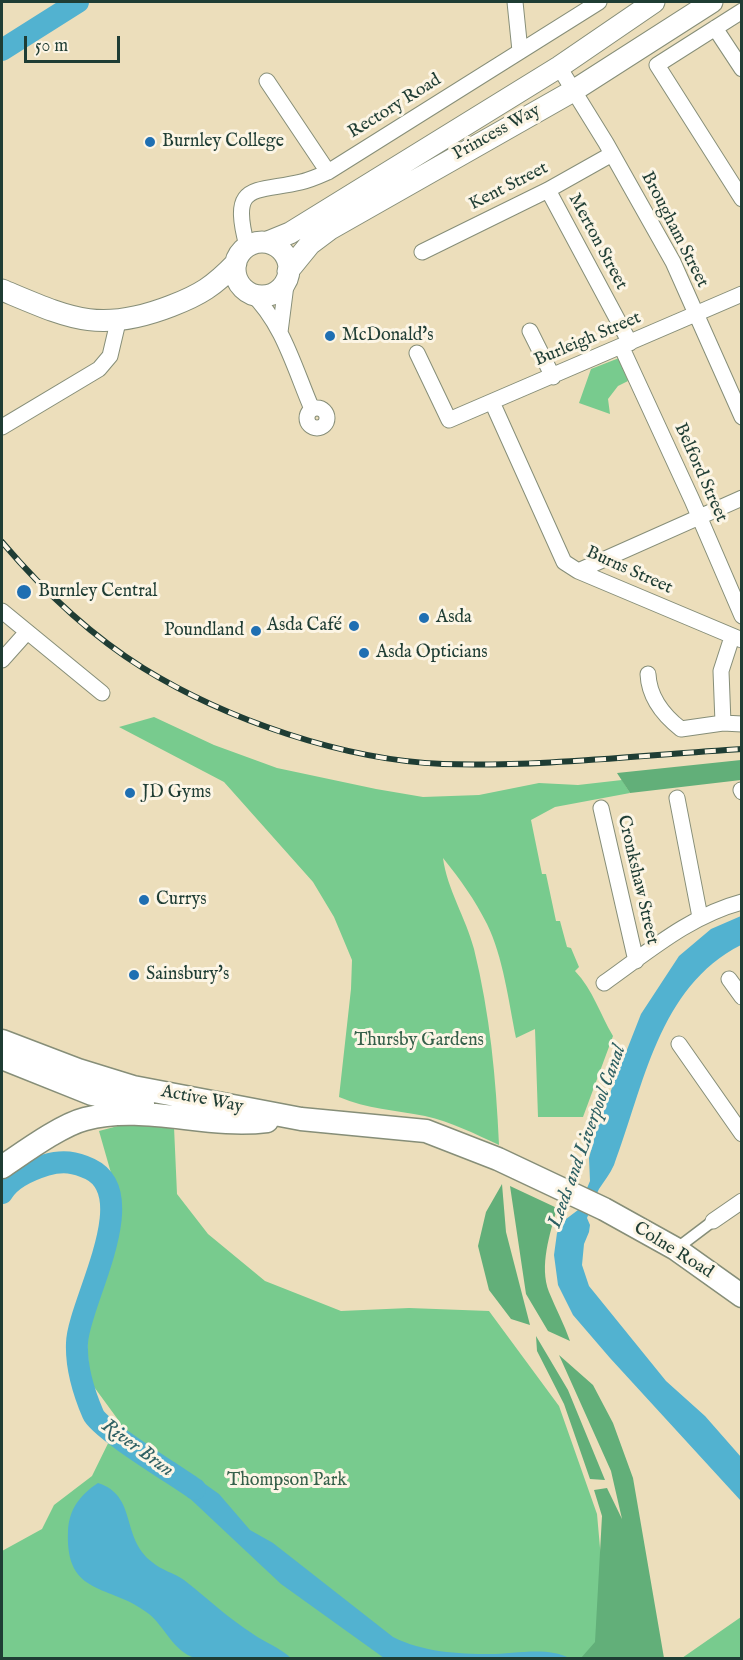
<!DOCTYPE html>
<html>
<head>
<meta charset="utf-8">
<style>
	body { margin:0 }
	#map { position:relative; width:743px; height:1660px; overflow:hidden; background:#ecdebb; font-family:"IM FELL English",serif }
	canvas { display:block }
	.frame { position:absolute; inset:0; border:3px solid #1f3d34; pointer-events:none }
	.scale { position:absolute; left:24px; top:36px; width:96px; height:27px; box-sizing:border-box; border:3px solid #1f3d34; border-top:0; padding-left:8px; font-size:18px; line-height:21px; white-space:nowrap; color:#1f3d34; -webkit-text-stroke:4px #fcf5e5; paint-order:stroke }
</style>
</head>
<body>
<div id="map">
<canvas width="743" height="1660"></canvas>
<div class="frame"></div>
<div class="scale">50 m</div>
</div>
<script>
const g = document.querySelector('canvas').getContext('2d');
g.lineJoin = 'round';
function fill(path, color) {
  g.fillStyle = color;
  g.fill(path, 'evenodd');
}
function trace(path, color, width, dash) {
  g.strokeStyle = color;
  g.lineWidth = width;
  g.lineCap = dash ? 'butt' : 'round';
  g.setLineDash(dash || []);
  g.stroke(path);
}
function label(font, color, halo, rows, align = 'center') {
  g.font = font + ' "IM FELL English",serif';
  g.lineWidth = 6;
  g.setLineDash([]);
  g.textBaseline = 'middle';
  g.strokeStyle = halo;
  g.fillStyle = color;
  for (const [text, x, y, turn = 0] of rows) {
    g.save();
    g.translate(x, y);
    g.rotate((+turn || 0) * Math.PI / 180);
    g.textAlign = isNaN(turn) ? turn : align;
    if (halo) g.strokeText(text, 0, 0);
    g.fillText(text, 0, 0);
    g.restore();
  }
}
fill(new Path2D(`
	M619,358L628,381L618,386L608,399L610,414L579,403L591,369Z
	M154,717L214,745L277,768L376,789L423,797L479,795L539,783L578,785L622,780L630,793L555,807L531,820L542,874H546L556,921H560L567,947L571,948L579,967L575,971C593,990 600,1014 613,1036L583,1117H538L535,1029L516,1038C509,1003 503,956 487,924C475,900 460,879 443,858C447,889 466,918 474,949C490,1014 496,1078 499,1145C475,1134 452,1122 425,1116C395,1110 367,1109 339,1097L351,989L352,960L334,917L313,882L224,782L119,727Z
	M133,1122L174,1127L177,1194L208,1234L265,1281L341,1311L409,1308L489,1311L559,1406L597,1514L608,1638L598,1658H2V1551L42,1529L54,1505L92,1476L119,1421L89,1380L87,1331L112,1243L117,1194L99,1131Z
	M741,1617V1658H682Z`), '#78cb8e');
fill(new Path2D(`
	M741,760V780L630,793L617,773Z
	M502,1184L506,1232L530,1325L511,1319L489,1290L478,1246L486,1212Z
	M510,1186L557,1208C550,1234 539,1266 549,1292C556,1309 564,1324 570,1341L548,1331L526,1294Z
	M536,1336L568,1390L605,1480L590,1479L564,1404L537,1351Z
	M559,1355L593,1385L613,1423L633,1478L664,1658H581L595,1642L602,1516L594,1490L607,1488L622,1519L611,1471Z`), '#62af79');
fill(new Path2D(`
	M741,916V945C658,987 644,1086 614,1165C610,1174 604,1181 599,1189C594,1198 591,1209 587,1218L590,1225L589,1232L584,1244L582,1265L589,1286L666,1381L705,1416L741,1457V1501L610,1358L573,1315L558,1285L554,1255L557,1233L566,1219L578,1210L590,1181L589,1158L599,1121L641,1014L679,956L711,929Z
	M174,1462L219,1494L250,1530L273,1543L393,1637C423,1652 457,1654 490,1654C513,1654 548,1646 569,1658H384L281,1584L167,1477Z
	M98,1483C138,1496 120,1537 152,1562C161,1570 174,1573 184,1580C207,1598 228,1618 253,1634C266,1643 279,1647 291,1658C271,1659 210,1660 195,1658C173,1651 165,1627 149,1614C110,1583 65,1598 68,1531C69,1509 80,1495 98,1483Z`), '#52b2d0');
trace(new Path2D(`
	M2,50L78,2
	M2,1193C11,1178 30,1170 46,1165C63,1160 75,1162 90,1169C144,1195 78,1304 77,1343C76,1367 84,1393 93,1414C99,1429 177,1476 195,1489`), '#52b2d0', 22);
const pedestrian = new Path2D(`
	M676,1249L713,1221`);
const minor = new Path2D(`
	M515,2L520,51
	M742,11L657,65L742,199
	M715,28L742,69
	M559,67L606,143L673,262L742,417
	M267,81L328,172
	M548,190L630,343
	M247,246C230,182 253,193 301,182C310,180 319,176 328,172L599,2
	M422,252L548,190L612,154
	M251,293C283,323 295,370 312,409
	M530,331L553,377
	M280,332L287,277
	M621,346L692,500L742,616
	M417,353L449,420L742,294
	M492,402L564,562L578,571L742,640
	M307 418a10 10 0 1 1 20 0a10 10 0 1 1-20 0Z
	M2,427L99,369L110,356L118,322
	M578,571L742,498
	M2,611L102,693
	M2,660L27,632
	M648,674C649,697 663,715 681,729L723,723L721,671L732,637
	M723,723L742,724
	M741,790L742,792
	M677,798L700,917
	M601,808L636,961
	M729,979L742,997
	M604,983C648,952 689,916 742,902
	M679,1044L742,1134
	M713,1221L742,1201`);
const secondary = new Path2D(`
	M268,242L290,233L559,67L654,2
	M235 269a27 27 0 1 1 54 0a27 27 0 1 1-54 0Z
	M288,271L310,244L330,229L573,91L712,2
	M2,290C69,318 99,334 171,306C200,295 214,286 236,263`);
const primary = new Path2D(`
	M2,1041L78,1070L133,1087L301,1119L426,1131L498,1159L604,1209L676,1249L742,1296
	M2,1058L92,1094L143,1104
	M2,1167C23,1153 61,1125 85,1119C144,1103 207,1129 267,1121`);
trace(pedestrian, '#868e78', 13);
trace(minor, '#868e78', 17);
trace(secondary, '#868e78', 23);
trace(primary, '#868e78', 25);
trace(pedestrian, '#fff', 10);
trace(minor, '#fff', 15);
trace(secondary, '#fff', 21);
trace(primary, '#fff', 22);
const rail = new Path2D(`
	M2,542C42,589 90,635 143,668C227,720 344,760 443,764C542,767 643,755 742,749`);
trace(rail, '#1f3d34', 6);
trace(rail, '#fcf5e5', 4, [11]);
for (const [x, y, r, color] of [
	[150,142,6,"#1f6fb2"],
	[330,336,6,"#1f6fb2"],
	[24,592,8,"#1f6fb2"],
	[424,618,6,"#1f6fb2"],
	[354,626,6,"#1f6fb2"],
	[256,631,6,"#1f6fb2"],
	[364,653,6,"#1f6fb2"],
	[130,793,6,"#1f6fb2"],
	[144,900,6,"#1f6fb2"],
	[134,975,6,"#1f6fb2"]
]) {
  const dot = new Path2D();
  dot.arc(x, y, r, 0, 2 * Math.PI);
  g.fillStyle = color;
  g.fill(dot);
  trace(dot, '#fcf5e5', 2);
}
label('18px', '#1f3d34', '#fcf5e5', [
	["Rectory Road",395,107,-32],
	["Princess Way",497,133,-29],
	["Kent Street",509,187,-27],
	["Brougham Street",674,230,63],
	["Merton Street",597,242,62],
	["Burleigh Street",588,340,-23],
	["Belford Street",700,473,66],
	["Burns Street",629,571,24],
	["Cronkshaw Street",637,880,77],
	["Active Way",202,1100,11],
	["Colne Road",673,1251,32]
]);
label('18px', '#1f3d34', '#fcf5e5', [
	["Burnley College",162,142],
	["McDonald's",342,336],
	["Burnley Central",38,592],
	["Asda",436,618],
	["Asda Café",342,626,"right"],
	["Poundland",244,631,"right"],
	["Asda Opticians",376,653],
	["JD Gyms",142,793],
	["Currys",156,900],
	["Sainsbury's",146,975]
], 'left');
label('18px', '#35604a', '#fcf5e5', [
	["Thursby Gardens",419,1041],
	["Thompson Park",287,1481]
]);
label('italic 20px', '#2e6063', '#fcf5e5', [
	["Leeds and Liverpool Canal",588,1137,-70],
	["River Brun",137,1449,36]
]);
</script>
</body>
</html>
